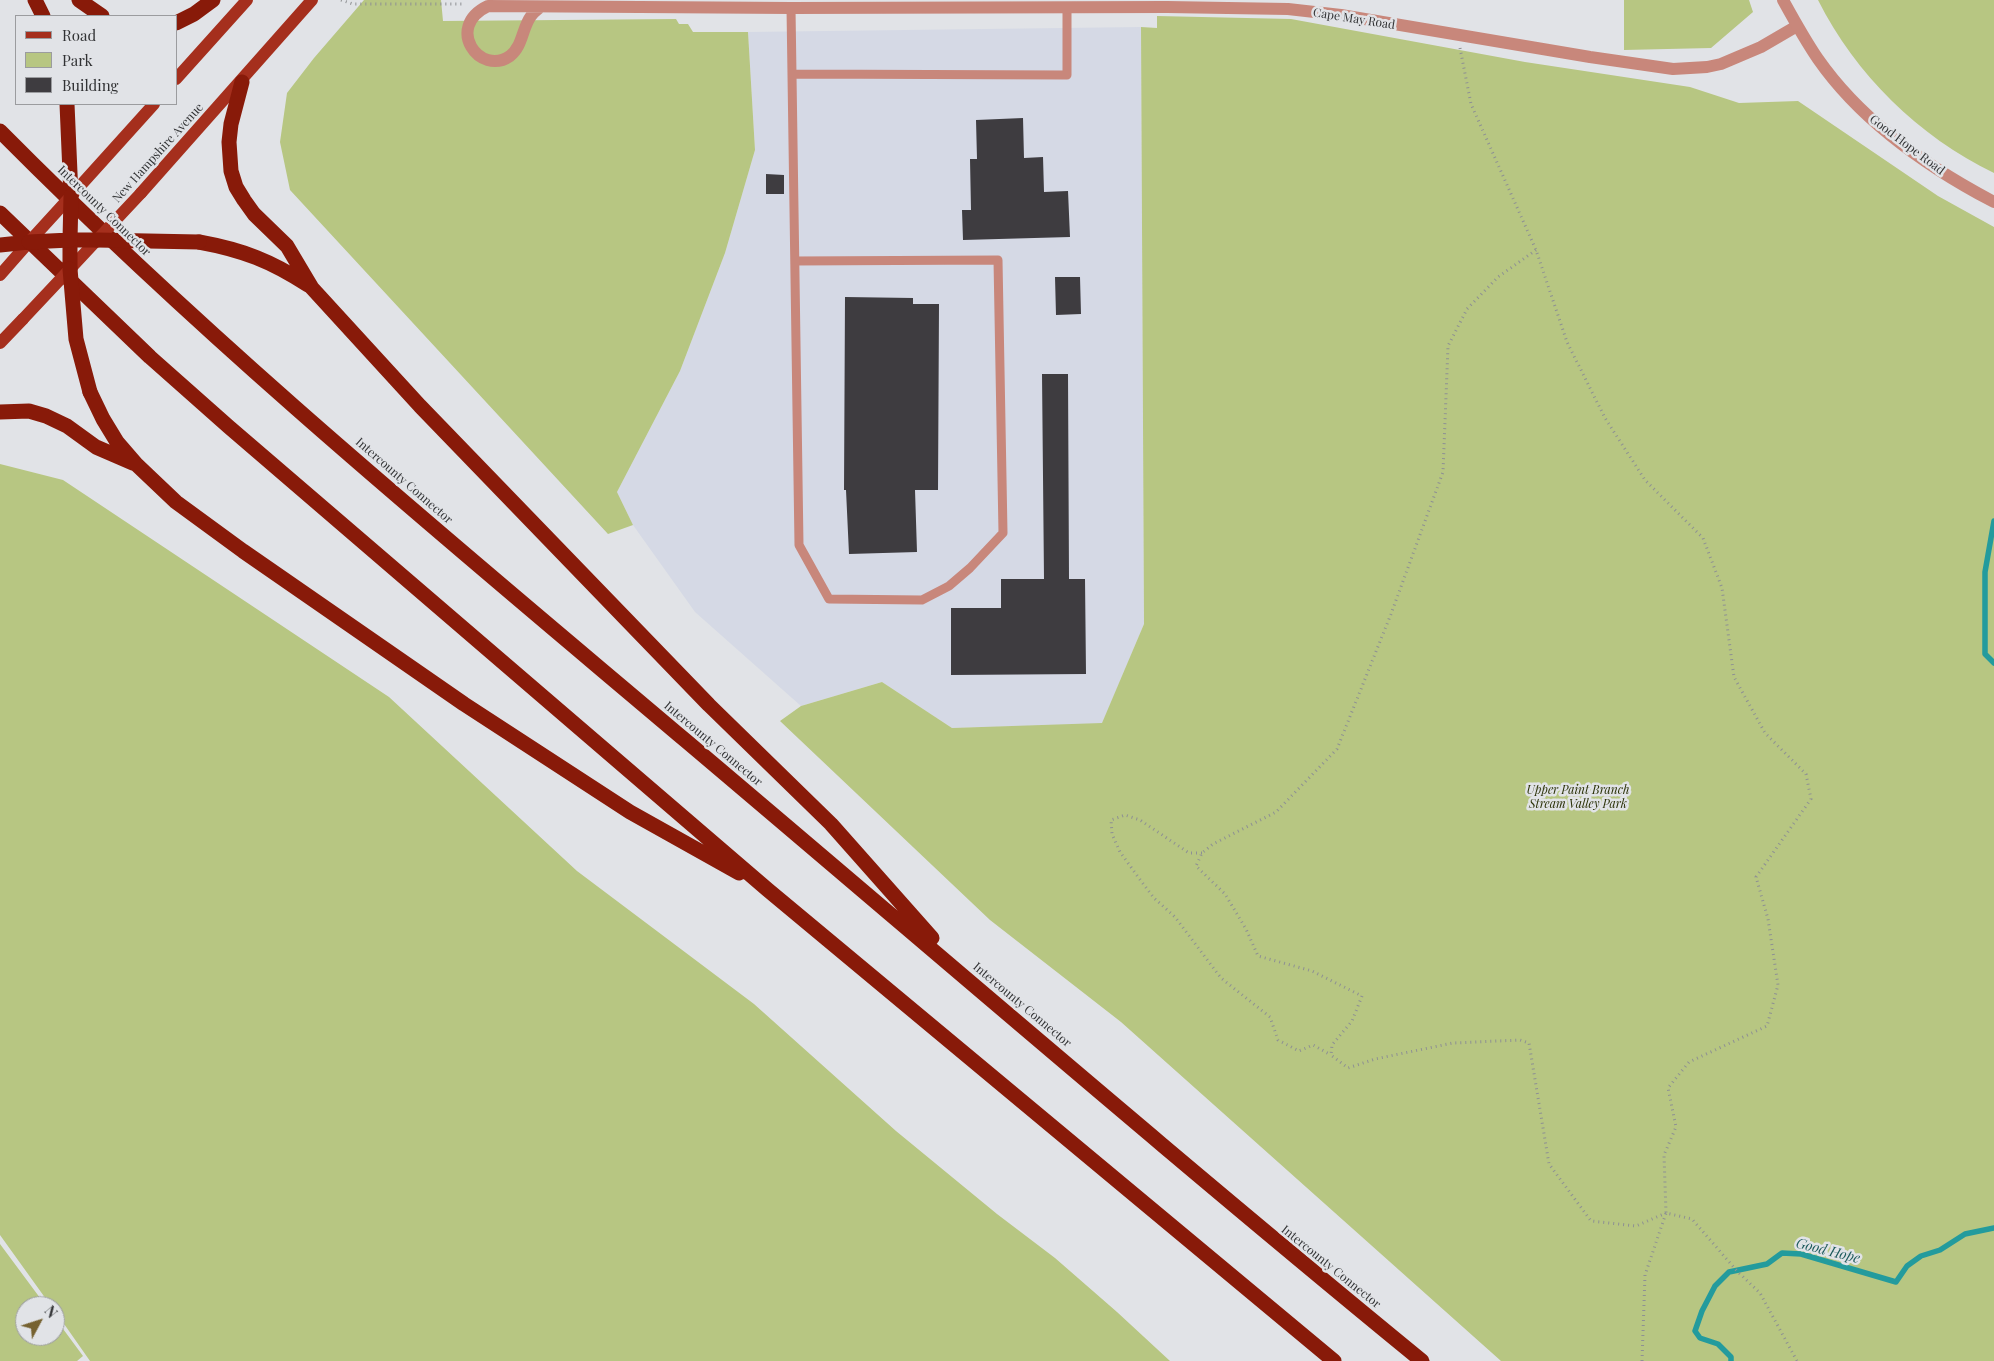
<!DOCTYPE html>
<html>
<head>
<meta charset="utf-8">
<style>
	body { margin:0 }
	#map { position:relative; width:1994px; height:1361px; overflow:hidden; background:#e1e3e7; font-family:"Playfair Display",serif }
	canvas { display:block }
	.legend { position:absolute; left:15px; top:15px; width:162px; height:90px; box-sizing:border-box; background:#e1e3e7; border:1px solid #9b9c9f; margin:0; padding:6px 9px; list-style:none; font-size:15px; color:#313234 }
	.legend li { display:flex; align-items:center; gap:10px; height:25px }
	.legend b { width:25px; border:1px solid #9b9c9f }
	.north { position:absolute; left:15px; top:1296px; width:50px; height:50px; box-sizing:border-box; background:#e1e3e7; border:1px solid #9b9c9f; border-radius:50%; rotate:50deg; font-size:14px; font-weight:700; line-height:20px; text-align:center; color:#313234 }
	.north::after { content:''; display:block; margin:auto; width:18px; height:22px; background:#766231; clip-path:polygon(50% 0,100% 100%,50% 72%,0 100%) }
</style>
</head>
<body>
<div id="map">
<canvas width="1994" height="1361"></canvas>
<ul class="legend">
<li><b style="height:6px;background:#a52f1d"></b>Road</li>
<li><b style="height:14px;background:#b7c682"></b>Park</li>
<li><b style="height:14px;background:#3e3c40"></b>Building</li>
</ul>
<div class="north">N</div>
</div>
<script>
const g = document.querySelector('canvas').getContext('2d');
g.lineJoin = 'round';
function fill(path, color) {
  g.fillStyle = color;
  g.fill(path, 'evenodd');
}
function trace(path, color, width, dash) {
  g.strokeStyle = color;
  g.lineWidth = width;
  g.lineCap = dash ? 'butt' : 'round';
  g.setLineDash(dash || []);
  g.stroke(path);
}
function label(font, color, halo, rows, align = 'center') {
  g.font = font + ' "Playfair Display",serif';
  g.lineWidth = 5;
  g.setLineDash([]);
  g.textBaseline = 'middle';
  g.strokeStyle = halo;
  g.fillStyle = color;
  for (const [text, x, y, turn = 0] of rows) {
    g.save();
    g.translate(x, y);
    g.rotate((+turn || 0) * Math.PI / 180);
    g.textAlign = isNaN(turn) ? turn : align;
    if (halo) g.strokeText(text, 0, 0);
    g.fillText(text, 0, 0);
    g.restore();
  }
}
fill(new Path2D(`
	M1141,27L1144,624L1102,724L952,728L882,682L801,706L695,612L633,525L617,492L680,371L725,253L755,150L748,32Z`), '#d5d9e5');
fill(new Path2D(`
	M364,0H441L443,21L676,19L679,24H688L693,32H748L755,150L725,253L680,371L617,492L633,525L608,534L290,190L280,142L287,93L314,58Z
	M1624,0H1749L1753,12L1711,48L1624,50Z
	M1818,0H1994V173C1918,136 1856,75 1818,0Z
	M1157,16L1291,19L1525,62L1690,87L1739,103L1798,101L1938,196L1994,227V1361H1501L1121,1022L990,920L780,721L801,706L882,682L952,728L1102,723L1144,624L1141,27L1157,28Z
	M0,464L63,480L389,697L577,871L754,1004L896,1131L997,1214L1055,1258L1117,1312L1170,1361H90L55,1311V1306H51L0,1235Z
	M0,1244L46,1306H25V1336H55V1318L83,1356L77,1361H0Z`), '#b7c682');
trace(new Path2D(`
	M1994,521L1985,572V654L1994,663
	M1731,1361V1357L1718,1344L1700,1338L1695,1331L1702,1311L1715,1286L1729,1272L1767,1264L1782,1253L1801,1254L1896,1282L1907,1266L1921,1256L1940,1250L1965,1234L1994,1228`), '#239b9d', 5.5);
fill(new Path2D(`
	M1023,118L1024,158L1043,157L1044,192L1068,191L1070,237L963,240L962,210H971L970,159H977L976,120Z
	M766,174L784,175V194H766Z
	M1055,277H1080L1081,314L1056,315Z
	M845,297L913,298V304H939L938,490H915L917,552L849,554L846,490H844Z
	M1042,374H1068L1069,579H1085L1086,674L951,675V608H1001V579H1044Z`), '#3e3c40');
trace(new Path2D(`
	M341,0L353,4H465
	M1460,48L1471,104L1536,250L1567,342L1605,418L1645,480L1703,538L1722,588L1734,677L1765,733L1806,774L1811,799L1756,877L1768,919L1778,985L1767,1026L1689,1062L1668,1088L1676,1127L1664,1155L1666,1213L1692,1219L1737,1271L1760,1293L1797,1361
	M1536,250L1498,277L1467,309L1448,346L1443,472L1391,614L1337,749L1276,812L1213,844L1202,853L1196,866L1225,894L1246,929L1258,956L1312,971L1362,996L1352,1021L1332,1045L1331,1055L1348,1068L1375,1059L1453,1043L1520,1040L1529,1043L1549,1164L1591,1221L1636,1226L1666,1213
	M1202,853H1189L1140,820L1125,815L1111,820L1112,834L1120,852L1141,881L1154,898L1175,917L1221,978L1270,1017L1278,1040L1299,1051L1313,1045L1331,1055
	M1642,1361L1645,1275L1666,1213`), '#8e9093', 3, [1, 4]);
trace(new Path2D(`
	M791,8L799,545L829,599L922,600L949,586L970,568L1003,533L998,260L795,261
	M792,74L1067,75V7`), '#c8877b', 9);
trace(new Path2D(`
	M539,8C537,10 533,13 531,16C522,28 523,46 510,56C480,77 444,27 488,6L791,8L1167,7L1288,9L1341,15L1590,57L1673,69L1707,67L1721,64L1761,47L1797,26`), '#c8877b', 12);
trace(new Path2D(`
	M1783,0C1794,20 1805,40 1818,59C1862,122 1927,167 1994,202`), '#c8877b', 12);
trace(new Path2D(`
	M176,79L247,0
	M141,193L312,0
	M71,196L154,104
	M70,269L97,240
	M0,275L29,242
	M0,343L23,319`), '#a52f1d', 12);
trace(new Path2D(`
	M35,0L43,16
	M79,0L102,16
	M176,23L194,14L213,0
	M242,82L231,124L229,142L231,171L236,187L244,200L254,214L287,246L312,288L420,406L709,705L831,824L932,938
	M67,104L71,196
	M0,131C215,348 452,543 685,740C930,947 1174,1158 1422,1361
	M0,213L150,357L229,427L768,890L1334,1361
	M199,242C243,250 271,261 308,285
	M0,245L29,242
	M70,269V240H97
	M90,392L103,419L117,442L136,464L176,502L243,551L464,704L630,812L739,873
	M0,412L29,411L46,416L67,426L96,447L133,463`), '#881a09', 15);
trace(new Path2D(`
	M97,240L141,193
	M29,242L71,196
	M23,319L70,269`), '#a52f1d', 12);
trace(new Path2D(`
	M97,240L199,242
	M29,242L70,240L71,196
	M70,269L76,339L90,392`), '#881a09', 15);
label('12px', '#313234', '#e1e3e7', [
	["Cape May Road",1354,19,9],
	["Good Hope Road",1907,145,37],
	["New Hampshire Avenue",158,153,-48],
	["Intercounty Connector",104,211,44],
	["Intercounty Connector",404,481,41],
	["Intercounty Connector",713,744,40],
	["Intercounty Connector",1022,1005,40],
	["Intercounty Connector",1331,1267,39]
]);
label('italic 12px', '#2b3208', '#e1e3e7', [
	["Upper Paint Branch",1578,790],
	["Stream Valley Park",1578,804]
]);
label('italic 14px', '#1b595b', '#e1e3e7', [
	["Good Hope",1828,1251,14]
]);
</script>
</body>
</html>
